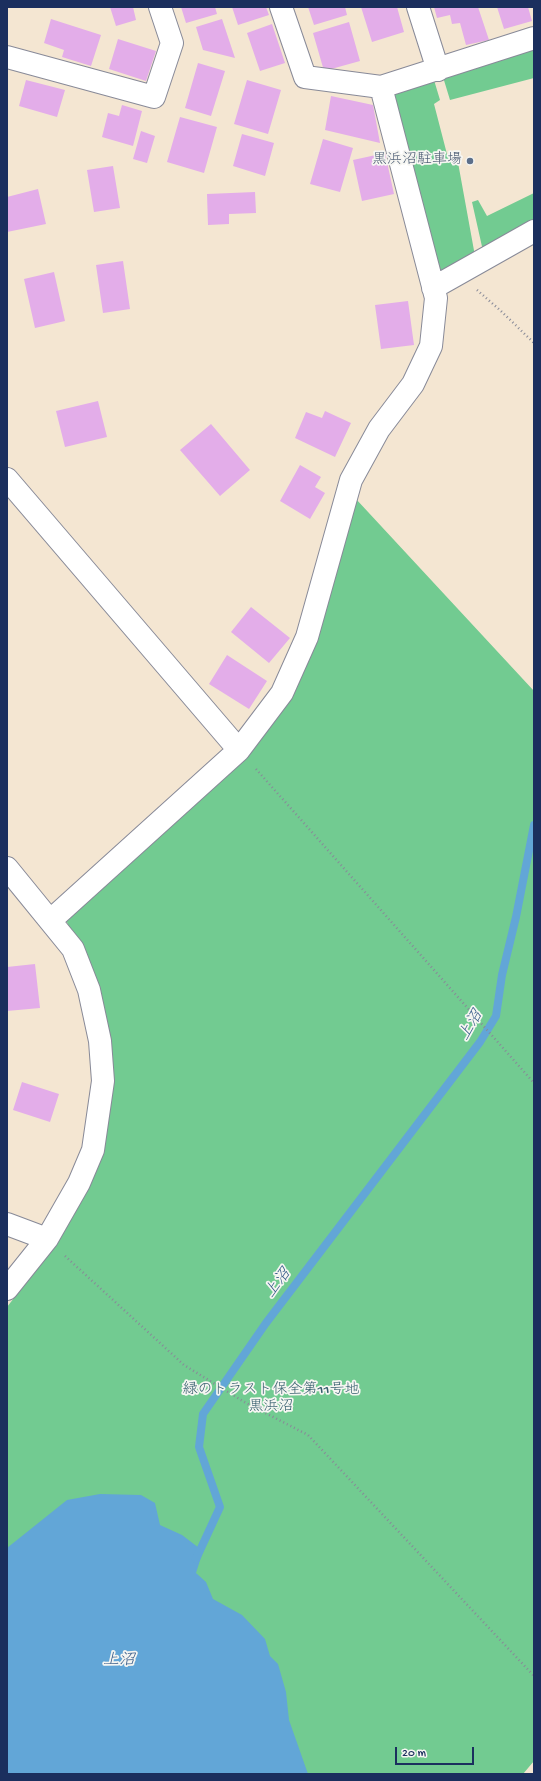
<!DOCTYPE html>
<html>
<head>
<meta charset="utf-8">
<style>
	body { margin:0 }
	#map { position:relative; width:541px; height:1781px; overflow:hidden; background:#f4e6d2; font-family:"Gochi Hand",sans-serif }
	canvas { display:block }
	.frame { position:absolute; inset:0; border:8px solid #1b2f5e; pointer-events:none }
	.scale { position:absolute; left:395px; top:1747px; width:79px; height:18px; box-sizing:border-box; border:2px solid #1b2f5e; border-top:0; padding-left:5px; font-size:12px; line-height:14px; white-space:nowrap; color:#1b2f5e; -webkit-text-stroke:3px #f6f6f2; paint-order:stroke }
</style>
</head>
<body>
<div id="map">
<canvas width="541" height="1781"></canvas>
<div class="frame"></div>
<div class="scale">20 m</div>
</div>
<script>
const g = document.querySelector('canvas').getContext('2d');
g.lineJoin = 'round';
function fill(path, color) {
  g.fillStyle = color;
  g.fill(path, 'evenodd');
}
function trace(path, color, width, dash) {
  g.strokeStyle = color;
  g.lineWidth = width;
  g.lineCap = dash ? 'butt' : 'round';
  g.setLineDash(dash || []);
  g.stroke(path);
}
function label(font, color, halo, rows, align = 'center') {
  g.font = font + ' "Gochi Hand","Klee One",sans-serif';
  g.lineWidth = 3.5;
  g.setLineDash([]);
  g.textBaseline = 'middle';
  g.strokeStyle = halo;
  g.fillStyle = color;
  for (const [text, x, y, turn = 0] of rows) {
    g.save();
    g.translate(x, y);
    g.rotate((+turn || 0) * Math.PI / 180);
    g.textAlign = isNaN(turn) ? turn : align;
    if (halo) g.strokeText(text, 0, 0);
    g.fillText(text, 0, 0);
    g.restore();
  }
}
fill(new Path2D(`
	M534,47V78L450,100L443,77Z
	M434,80L440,100L434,104L448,158L457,157L475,256L444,273L432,268L389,99L394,93Z
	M534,193V222L483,251L472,202L478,200L487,216Z
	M356,499L534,691V1761L523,1774H7V1307L49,1253L108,1115L82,955L66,920L249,750Z`), '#72cb91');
fill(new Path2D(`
	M100,1494L141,1495L155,1503L160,1525L182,1535L203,1551L196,1573L206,1582L213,1599L242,1615L265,1639L270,1656L278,1664L286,1692L289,1720L308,1774H7V1548L67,1500Z`), '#62a6d7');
trace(new Path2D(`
	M196,1559L220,1507L199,1447L203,1414L266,1323L480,1042L496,1016L502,975L516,917L534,825`), '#62a6d7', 8);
fill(new Path2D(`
	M110,7H133L136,20L116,26Z
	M181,7H215L217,14L186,23Z
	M232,7H266L269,15L238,25Z
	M308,7H345L347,15L314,25Z
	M361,7H397L404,32L372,42Z
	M434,7H478L489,40L466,45L460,23L452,24L450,15L437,18Z
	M497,7H528L532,21L504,29Z
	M51,19L101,35L91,66L62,57L64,50L44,43Z
	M222,19L235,58L203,50L196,27Z
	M349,22L360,61L324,71L313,33Z
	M272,24L285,63L260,71L247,33Z
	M118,39L156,51L146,81L109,69Z
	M198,63L225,71L211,116L185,108Z
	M26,80L65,90L57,117L19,106Z
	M247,80L281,90L268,134L234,124Z
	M331,96L373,105L380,143L325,130Z
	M122,105L142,111L133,146L102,137L108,113L119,116Z
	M180,117L217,127L204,173L167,162Z
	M141,131L155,136L147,163L133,159Z
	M242,134L274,143L265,176L233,166Z
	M323,139L353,148L340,192L310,184Z
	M385,153L394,194L362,201L353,160Z
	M113,166L120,208L94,212L87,170Z
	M38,189L46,224L7,232V197Z
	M255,192L256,213L229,214V224L208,225L207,194Z
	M123,261L130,309L103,313L96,265Z
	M54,272L65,321L35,328L24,279Z
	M408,301L414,345L381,349L375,305Z
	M98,401L107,437L65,447L56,411Z
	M325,411L351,423L335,457L295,438L306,412L322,418Z
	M211,424L250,470L220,496L180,450Z
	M300,465L321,477L315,487L325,493L310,519L280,501Z
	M251,607L290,638L269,663L231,632Z
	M227,655L267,681L249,709L209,684Z
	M35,964L40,1008L7,1011V967Z
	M22,1082L59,1094L50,1122L13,1110Z`), '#e3ade9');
const minor = new Path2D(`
	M281,7L305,77L381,87L534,38
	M418,7L438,70
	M7,57L154,97L172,43L160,7
	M433,288L534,231
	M7,479L239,750
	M7,868L73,949L89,990L100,1041L103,1081L93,1150L79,1183L47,1239L7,1289
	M51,920L239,750L282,693L307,637L351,480L379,429L413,384L431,346L436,298L381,87
	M7,1224L47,1239`);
trace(minor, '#888a98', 24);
trace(new Path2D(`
	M477,290L501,311L534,343
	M256,769L534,1083
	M65,1256L184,1365L246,1403L308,1435L534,1676`), '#888a98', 2.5, [1, 3]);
trace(minor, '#fff', 22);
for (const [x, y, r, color] of [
	[470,161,4,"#5c6f8a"]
]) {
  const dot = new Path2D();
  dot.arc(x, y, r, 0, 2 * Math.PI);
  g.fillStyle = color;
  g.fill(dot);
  trace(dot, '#f6f6f2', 1.5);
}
label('15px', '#4e5e75', '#f6f6f2', [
	["黒浜沼駐車場",462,161]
], 'right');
label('15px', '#355e6d', '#f6f6f2', [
	["緑のトラスト保全第11号地",271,1391],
	["黒浜沼",271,1408]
]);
label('italic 16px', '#345988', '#f6f6f2', [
	["上沼",472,1026,-59],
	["上沼",279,1284,-53],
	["上沼",119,1662]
]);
</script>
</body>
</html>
